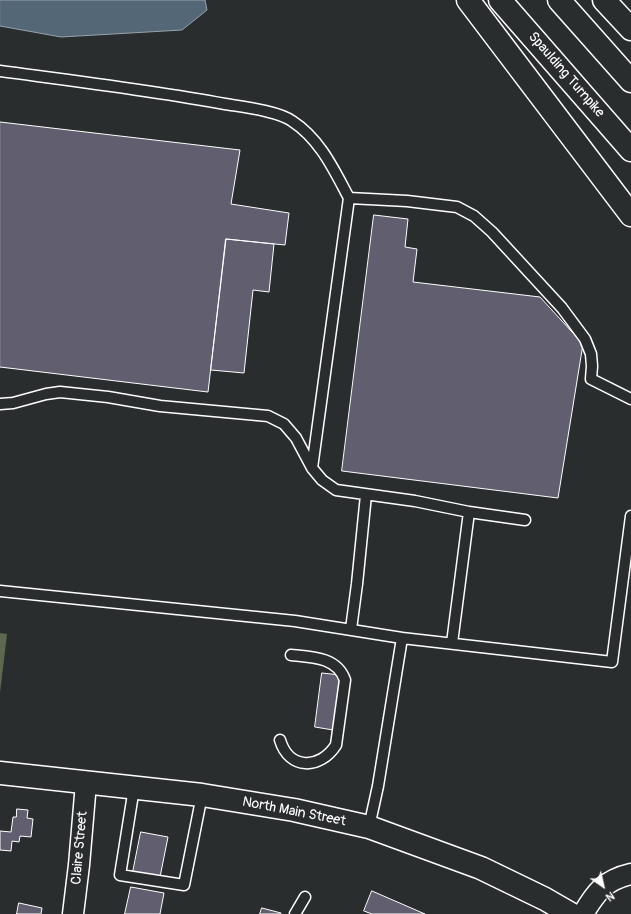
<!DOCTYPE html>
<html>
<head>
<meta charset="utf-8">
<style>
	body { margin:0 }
	#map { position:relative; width:631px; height:914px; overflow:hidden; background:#2a2d2e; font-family:Pangolin,sans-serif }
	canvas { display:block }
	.north { position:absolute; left:583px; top:866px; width:40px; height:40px; -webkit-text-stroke:3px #2a2d2e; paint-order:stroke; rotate:146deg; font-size:11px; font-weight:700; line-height:16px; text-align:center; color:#fff }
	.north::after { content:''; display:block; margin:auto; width:14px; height:18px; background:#fff; clip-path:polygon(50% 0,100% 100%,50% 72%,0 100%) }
</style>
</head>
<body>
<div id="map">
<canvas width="631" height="914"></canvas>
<div class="north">N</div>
</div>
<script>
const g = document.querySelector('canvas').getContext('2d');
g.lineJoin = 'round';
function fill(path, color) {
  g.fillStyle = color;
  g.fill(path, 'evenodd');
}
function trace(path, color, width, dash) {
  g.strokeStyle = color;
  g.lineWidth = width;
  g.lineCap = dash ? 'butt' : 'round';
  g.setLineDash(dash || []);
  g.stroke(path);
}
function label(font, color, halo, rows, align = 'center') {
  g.font = font + ' Pangolin,sans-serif';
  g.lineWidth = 3;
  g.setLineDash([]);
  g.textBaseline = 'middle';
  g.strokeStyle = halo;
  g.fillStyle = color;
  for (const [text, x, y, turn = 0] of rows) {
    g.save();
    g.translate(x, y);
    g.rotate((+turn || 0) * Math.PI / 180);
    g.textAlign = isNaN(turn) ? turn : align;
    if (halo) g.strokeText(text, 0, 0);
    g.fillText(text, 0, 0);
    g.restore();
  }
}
fill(new Path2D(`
	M0,633L7,634L0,693Z`), '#5c6850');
const water = new Path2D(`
	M0,0H205L207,10L182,30L61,37L0,26Z`);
fill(water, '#546777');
trace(water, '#98a4ad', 1);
const building = new Path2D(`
	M0,122L240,150L231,204L289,213L285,245L226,239L208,392L0,367Z
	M374,215L408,219L405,247L417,249L413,282L540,297L583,344L558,498L342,471Z
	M226,239L274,244L269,292L253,290L244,373L211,370Z
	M322,673L340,675L333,730L315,727Z
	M17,809L28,810L27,818L33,819L31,837L20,836L19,842L12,841L11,851L0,850V831L11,832L13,817H16Z
	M141,832L168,837L160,877L133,872Z
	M131,887L164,893L160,914H125Z
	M372,891L425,914H372L364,911Z
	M19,903L42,908L41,914H17Z
	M262,908L281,913V914H260Z`);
fill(building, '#615e70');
trace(building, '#fff', 1);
const service = new Path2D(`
	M0,71C75,81 150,90 225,104C243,107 278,111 292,121C320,139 334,170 349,198L407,201L457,207L474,216L492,232L562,308L585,339L591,354L592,366L591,379L631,399
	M0,404L13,403L46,394L60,392L108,397L160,406L268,416L284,424L296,438L312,468L322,480L336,490L415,501L469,512L525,520
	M312,468L349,198
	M0,591L295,621L402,638L612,662L631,516
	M351,629L357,584L366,495
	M452,643L469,512
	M280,740C289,770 320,770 336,745L345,680C337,657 312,657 291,655
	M134,788L120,875L184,885L202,795
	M369,827L378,786L402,638
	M295,914L305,897`);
const minor = new Path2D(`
	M73,914L79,865L86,783
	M583,914C596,892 605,880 631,874`);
const secondary = new Path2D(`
	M0,773L202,795L294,810L369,827L481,868L545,899L571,914`);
const motorway = new Path2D(`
	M468,0L631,215
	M500,0L631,150
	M559,0L631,81
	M604,0L631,29`);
trace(service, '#fff', 13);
trace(minor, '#fff', 23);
trace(secondary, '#fff', 25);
trace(motorway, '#fff', 25);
trace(service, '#2a2d2e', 10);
trace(minor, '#2a2d2e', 20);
trace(secondary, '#2a2d2e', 22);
trace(motorway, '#2a2d2e', 22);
label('14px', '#fff', '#2a2d2e', [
	["Spaulding Turnpike",566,75,49],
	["North Main Street",294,812,11],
	["Claire Street",80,848,-85]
]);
</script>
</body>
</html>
